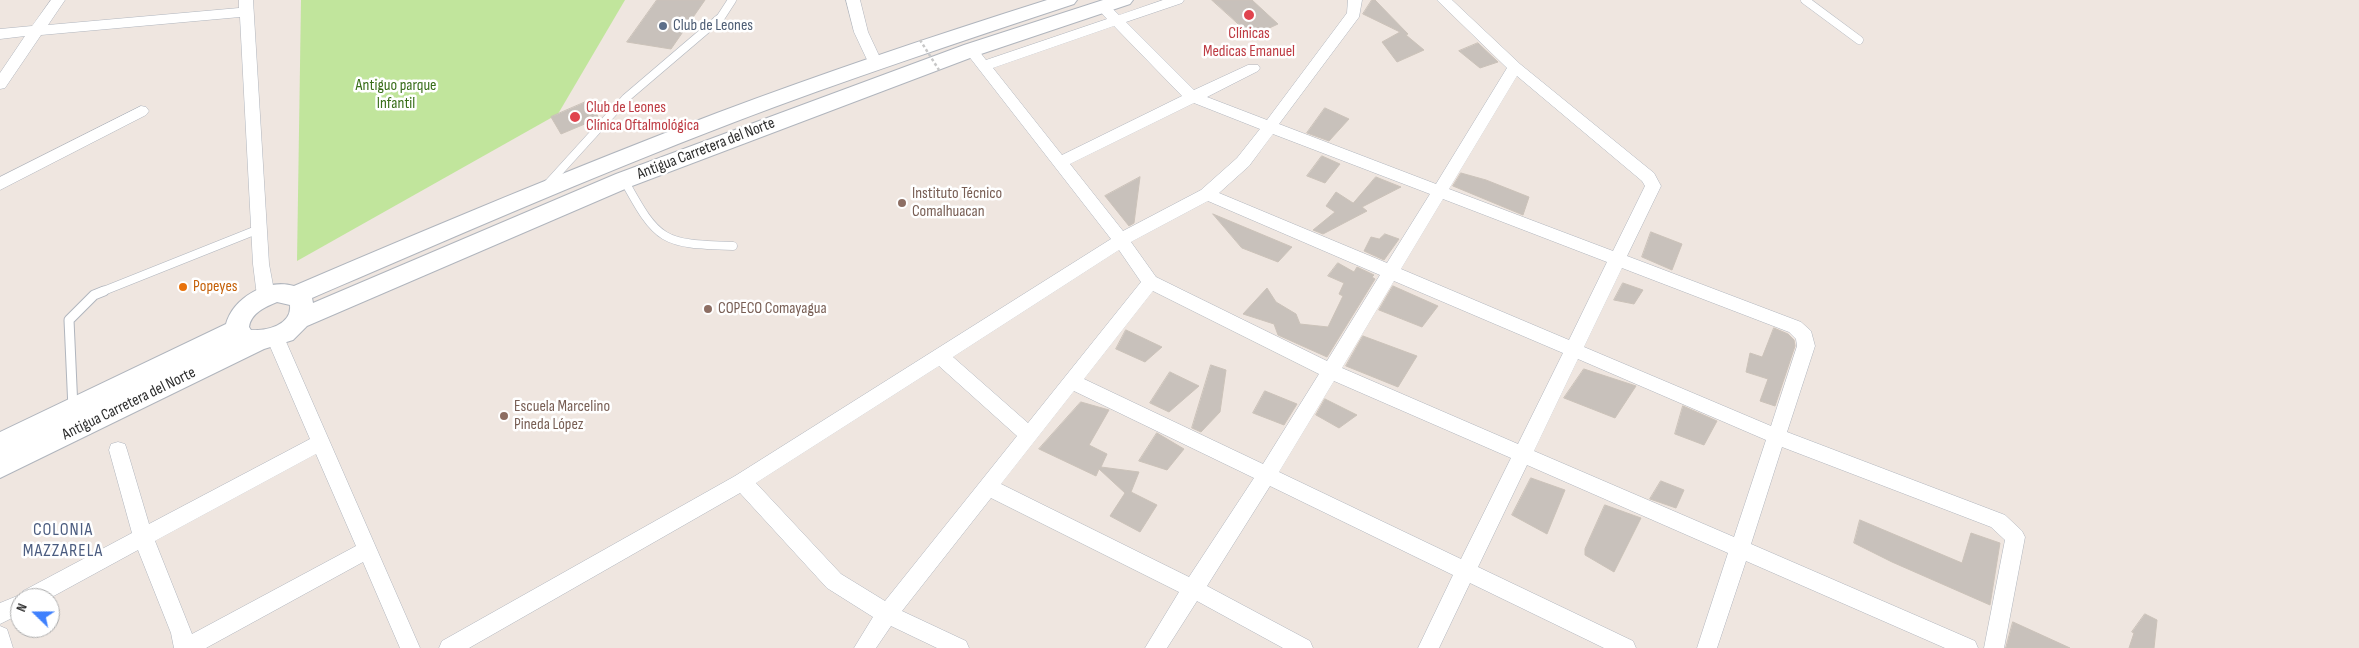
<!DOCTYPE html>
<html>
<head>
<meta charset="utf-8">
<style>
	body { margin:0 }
	#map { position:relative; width:2359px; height:648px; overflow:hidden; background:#efe6e0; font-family:"Sofia Sans Condensed",sans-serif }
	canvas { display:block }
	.north { position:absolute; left:10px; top:588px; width:50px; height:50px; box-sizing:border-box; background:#fff; border:1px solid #ababab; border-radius:50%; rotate:292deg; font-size:14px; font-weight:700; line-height:20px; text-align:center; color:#2d2d2d }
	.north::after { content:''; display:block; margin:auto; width:18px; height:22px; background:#3f80fd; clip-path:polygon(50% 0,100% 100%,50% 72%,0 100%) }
</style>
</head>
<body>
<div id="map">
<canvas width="2359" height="648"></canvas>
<div class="north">N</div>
</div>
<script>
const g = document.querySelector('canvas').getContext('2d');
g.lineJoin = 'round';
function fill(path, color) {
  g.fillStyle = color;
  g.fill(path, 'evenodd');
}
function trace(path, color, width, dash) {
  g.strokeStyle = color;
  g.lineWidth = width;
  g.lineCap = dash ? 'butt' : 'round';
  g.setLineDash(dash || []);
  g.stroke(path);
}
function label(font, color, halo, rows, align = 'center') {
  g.font = font + ' "Sofia Sans Condensed",sans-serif';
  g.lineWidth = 5;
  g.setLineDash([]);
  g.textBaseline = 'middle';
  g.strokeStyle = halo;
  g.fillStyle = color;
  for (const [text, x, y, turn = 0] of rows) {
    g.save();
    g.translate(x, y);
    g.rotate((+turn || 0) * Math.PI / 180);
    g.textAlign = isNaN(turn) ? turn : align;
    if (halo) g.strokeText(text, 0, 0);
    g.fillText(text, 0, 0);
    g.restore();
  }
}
fill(new Path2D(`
	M301,0H625L558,114L297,261Z`), '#c1e59c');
const building = new Path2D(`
	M657,0H705L671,49L627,42Z
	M1212,0H1252L1278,24L1252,36Z
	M1372,0H1375L1408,34L1406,35L1424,50L1397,62L1382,42L1400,32L1363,14Z
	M1478,43L1498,62L1480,68L1459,51Z
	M588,101L599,118L561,134L551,117Z
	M1325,108L1349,119L1329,141L1307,133Z
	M1322,156L1340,164L1325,183L1307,176Z
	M1461,173L1486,180L1529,197L1523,215L1453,186Z
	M1140,177L1134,223L1129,226L1105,196Z
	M1376,177L1401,187L1362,207L1367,211L1323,234L1313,230L1335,212L1326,206L1336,192L1353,203Z
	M1213,214L1292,247L1278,262L1242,248Z
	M1651,232L1682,244L1672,270L1642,257Z
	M1385,234L1399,239L1384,260L1364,251L1371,237L1379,239Z
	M1338,263L1354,272L1357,267L1374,275L1372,277L1375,279L1327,357L1278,335L1274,324L1243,314L1267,288L1276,302L1296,314L1300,324L1328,327L1343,296L1339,294L1344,283L1328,276Z
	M1623,283L1643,290L1634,304L1614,300Z
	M1393,286L1438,306L1422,327L1379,310Z
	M1774,328L1788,334L1794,340L1795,346L1775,406L1760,401L1768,379L1746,372L1750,353L1762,357Z
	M1126,330L1162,347L1145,362L1116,349Z
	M1363,336L1417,356L1398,387L1346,366Z
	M1211,365L1226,370L1220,412L1201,432L1192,428Z
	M1584,369L1636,386L1615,418L1564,398Z
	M1170,372L1199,386L1169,412L1150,403Z
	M1265,391L1297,404L1284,425L1253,413Z
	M1325,399L1357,415L1339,428L1316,415Z
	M1081,402L1109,410L1089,445L1107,454L1101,467L1139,472L1131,492L1157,505L1140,532L1110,516L1125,493L1099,469L1096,476L1039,449Z
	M1683,406L1717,421L1704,445L1675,434Z
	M1157,433L1184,449L1167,470L1139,461Z
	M1531,478L1565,490L1547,534L1512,515Z
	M1661,481L1684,490L1676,508L1650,499Z
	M1605,505L1641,518L1614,572L1585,555V549Z
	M1860,520L1962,563L1971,533L2000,543L1990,605L1892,562L1854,543Z
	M2145,614L2157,620L2154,648H2129L2134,633L2132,632Z
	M2013,622L2070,648H2006Z`);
fill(building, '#c8c1bb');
trace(building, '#cbc2b9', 1);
const laneFar1 = new Path2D(`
	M1805,0L1859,40
	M624,180C658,242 662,244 733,246
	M547,185L626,98L721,17L732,0
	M101,292L259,229`);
const lane = new Path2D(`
	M73,409L69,320L94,295L104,291`);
const street = new Path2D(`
	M51,0H65L48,25L239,8V0H253L269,264L275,296L272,301L266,303L260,301L257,296L253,264L240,17L41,35L5,88L0,89V73L25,36L0,39V29L32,26Z
	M846,0H860L868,32L883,64L881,67H871L869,64L854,32Z
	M1163,0H1184L1182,3L1126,22L1194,90L1248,65H1258L1260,68L1258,71L1207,97L1267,120L1347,13L1348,0H1362L1359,17L1279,124L1436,184L1507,68L1437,0H1452L1520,64L1654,173L1661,186L1627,256L1801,322L1811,331L1815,346L1787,432L2005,515L2022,531L2025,537L2004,648H1984L2005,540L1991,527L1782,447L1751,544L1975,641L1978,648H1945L1746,561L1717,648H1697L1728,553L1527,465L1478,567L1633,641L1636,648H1604L1470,583L1439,648H1418L1453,575L1270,486L1207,586L1310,641L1313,648H1283L1197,601L1167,648H1145L1179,592L991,498L902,611L966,641L969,648H937L891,626L876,648H854L873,617L827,588L740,493L469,648H439L442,641L735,476L1111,239L964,50L966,47H976L986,60L1107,19L1096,7L1098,4H1108L1119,15ZM1114,26L1182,96L1062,155L993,68ZM1517,76L1642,181L1645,186L1613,251L1449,189ZM1194,103L1260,129L1237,158L1201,190L1123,231L1070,164ZM1273,134L1430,194L1387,263L1219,193L1249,166ZM1443,199L1607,262L1569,340L1401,269ZM1208,201L1380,275L1327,361L1156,277L1131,242ZM1119,250L1141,282L1028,423L953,357ZM1622,268L1789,332L1796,339L1797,346L1771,426L1584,347ZM1394,281L1563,353L1518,444L1342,368ZM1153,291L1319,374L1263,464L1084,379ZM1578,359L1766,440L1734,537L1534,451ZM939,366L1017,436L885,601L841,574L756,483ZM1334,381L1511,458L1461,559L1279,472ZM1074,391L1254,478L1189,577L1001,484Z
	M141,106L146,107L149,111L146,115L0,190V177Z
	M275,330L281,332L284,337L420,648H400L363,562L206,648H174L171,633L138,550L50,598H20V614L0,624V603L22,594L23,591L132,533L109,450L111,444L118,442L125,444L127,450L149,524L310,439L266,337L269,332ZM316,454L356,546L192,634L155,541Z
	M0,626L7,629L13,648H0Z`);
const secondary = new Path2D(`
	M1047,0H1077L1074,4C959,42 845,80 732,123C591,177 451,238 312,298L313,303L616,174L964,45L1103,0H1133L1130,4L978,55L632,186L307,326L293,340L264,349L0,478V432L226,324C233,298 267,278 294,286C434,226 575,167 717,113C826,72 936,35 1047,0ZM277,302L290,305C292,325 267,331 251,330L249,327C251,313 265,307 277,302Z`);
trace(laneFar1, '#b0b5bd', 9);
trace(lane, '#b0b5bd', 11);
trace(street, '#b0b5bd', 1);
trace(secondary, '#b0b5bd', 2);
trace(laneFar1, '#fff', 8);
trace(lane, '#fff', 9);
fill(street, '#fff');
fill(secondary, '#fff');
trace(new Path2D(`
	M920,40L939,70`), '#c8c8c8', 2.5, [3, 2.5]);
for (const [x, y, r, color] of [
	[1249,15,6,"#e0444e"],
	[663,26,5,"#5c6f8a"],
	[575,117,6,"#e0444e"],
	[902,203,5,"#8d6e63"],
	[183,287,5,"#e8710a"],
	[708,309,5,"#8d6e63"],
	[504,416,5,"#8d6e63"]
]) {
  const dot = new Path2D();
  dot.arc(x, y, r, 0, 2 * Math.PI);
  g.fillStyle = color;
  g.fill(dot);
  trace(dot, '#fff', 2);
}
label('16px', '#4e5e75', '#fff', [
	["Club de Leones",673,26]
], 'left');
label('16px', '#be3a42', '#fff', [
	["Clínicas",1249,34],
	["Medicas Emanuel",1249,52],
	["Club de Leones",586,108,"left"],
	["Clínica Oftalmológica",586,126,"left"]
]);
label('16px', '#396e1a', '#fff', [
	["Antiguo parque",396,86],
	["Infantil",396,104]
]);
label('16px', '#2d2d2d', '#fff', [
	["Antigua Carretera del Norte",706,149,-21],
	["Antigua Carretera del Norte",129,404,-26]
]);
label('16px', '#785e54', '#fff', [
	["Instituto Técnico",912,194],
	["Comalhuacan",912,212],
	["COPECO Comayagua",718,309],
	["Escuela Marcelino",514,407],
	["Pineda López",514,425]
], 'left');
label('16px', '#c56008', '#fff', [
	["Popeyes",193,287]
], 'left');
g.letterSpacing = '1px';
label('18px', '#4c5d80', '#fff', [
	["COLONIA",63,530],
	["MAZZARELA",63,551]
]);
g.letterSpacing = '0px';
</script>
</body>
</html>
